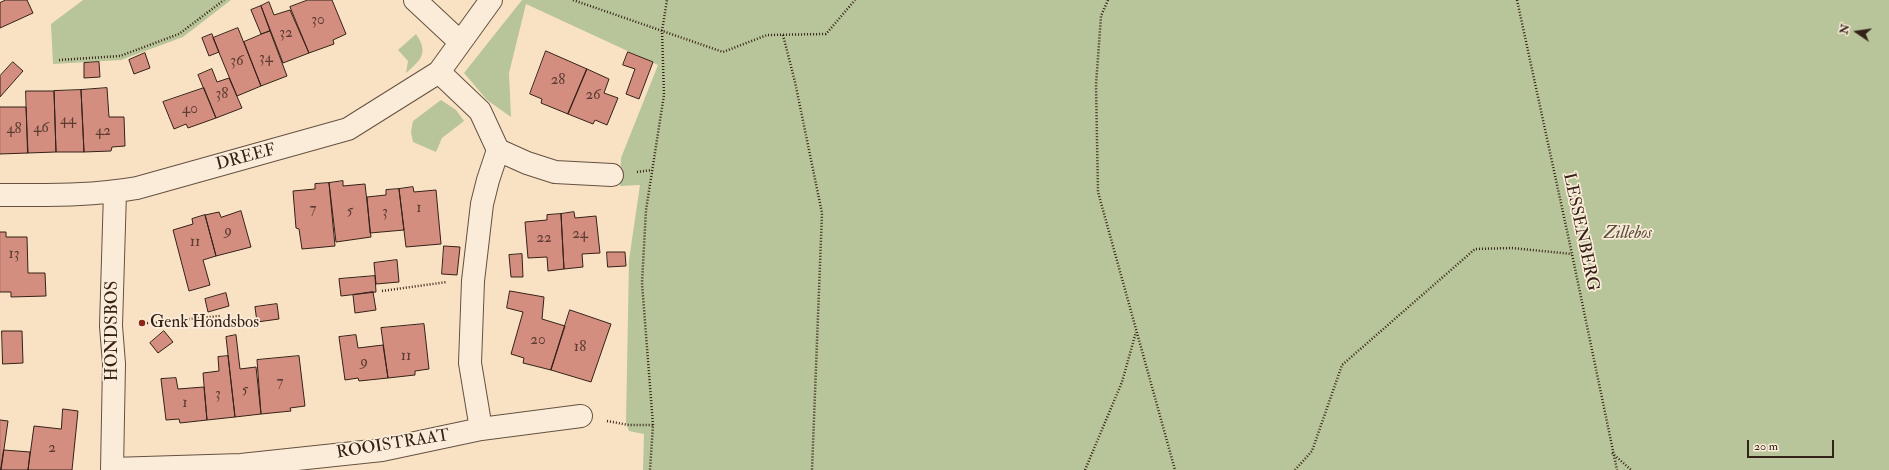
<!DOCTYPE html>
<html>
<head>
<meta charset="utf-8">
<style>
	body { margin:0 }
	#map { position:relative; width:1889px; height:470px; overflow:hidden; background:#f9e2c4; font-family:"IM FELL Double Pica",serif }
	canvas { display:block }
	.north { position:absolute; left:1837px; top:12px; width:40px; height:40px; -webkit-text-stroke:3px #fbecd9; paint-order:stroke; rotate:283deg; font-size:11px; font-weight:700; line-height:16px; text-align:center; color:#342117 }
	.north::after { content:''; display:block; margin:auto; width:14px; height:18px; background:#342117; clip-path:polygon(50% 0,100% 100%,50% 72%,0 100%) }
	.scale { position:absolute; left:1747px; top:440px; width:87px; height:18px; box-sizing:border-box; border:2px solid #342117; border-top:0; padding-left:5px; font-size:12px; line-height:14px; white-space:nowrap; color:#342117; -webkit-text-stroke:3px #fbecd9; paint-order:stroke }
</style>
</head>
<body>
<div id="map">
<canvas width="1889" height="470"></canvas>
<div class="north">N</div>
<div class="scale">20 m</div>
</div>
<script>
const g = document.querySelector('canvas').getContext('2d');
g.lineJoin = 'round';
function fill(path, color) {
  g.fillStyle = color;
  g.fill(path, 'evenodd');
}
function trace(path, color, width, dash) {
  g.strokeStyle = color;
  g.lineWidth = width;
  g.lineCap = dash ? 'butt' : 'round';
  g.setLineDash(dash || []);
  g.stroke(path);
}
function label(font, color, halo, rows, align = 'center') {
  g.font = font + ' "IM FELL Double Pica",serif';
  g.lineWidth = 3.5;
  g.setLineDash([]);
  g.textBaseline = 'middle';
  g.strokeStyle = halo;
  g.fillStyle = color;
  for (const [text, x, y, turn = 0] of rows) {
    g.save();
    g.translate(x, y);
    g.rotate((+turn || 0) * Math.PI / 180);
    g.textAlign = isNaN(turn) ? turn : align;
    if (halo) g.strokeText(text, 0, 0);
    g.fillText(text, 0, 0);
    g.restore();
  }
}
fill(new Path2D(`
	M83,0H231L183,37L121,60L53,64L51,24Z
	M522,0H1889V470H643L644,434L629,431L626,422L629,260L640,185L620,186L621,158L658,65L526,4L509,73L511,117L487,100L464,73Z
	M416,34C429,53 421,60 406,73L408,61L398,50Z
	M441,100L456,110L464,121L442,138L436,152L413,142L411,132L413,121Z`), '#b8c499');
const building = new Path2D(`
	M6,0H27L33,13L0,28V3Z
	M308,0H332L346,34L333,40L334,44L309,53L290,7Z
	M269,2L274,15L290,10L309,53L283,63L261,6Z
	M261,6L270,31L261,34L251,10Z
	M238,28L261,86L237,96L213,38Z
	M270,31L287,76L261,86L244,42Z
	M212,34L219,52L209,56L202,38Z
	M546,51L587,69L568,114L541,103L542,99L530,94Z
	M628,52L653,62L639,99L626,94L635,69L623,65Z
	M145,53L150,68L134,74L129,60Z
	M13,62L23,71L0,97V76Z
	M99,62L100,77L84,78V63Z
	M212,69L217,82L229,78L242,108L216,118L198,75Z
	M587,69L609,79L604,93L618,98L607,125L595,120L593,124L568,114Z
	M107,88L109,117H124L125,146L112,147L111,151L84,152L81,90Z
	M204,88L216,118L188,128L186,124L174,129L163,102Z
	M81,90L84,152H56L54,91Z
	M26,91H54L56,152L28,153Z
	M0,107H26L28,153L0,154Z
	M343,181V186L365,184L371,237L336,242L329,183Z
	M329,183L335,246L302,249L299,229L296,228L293,191L315,189V184Z
	M413,187L414,192L436,190L441,244L406,247L399,189Z
	M399,189L404,230L370,233L367,197L386,195V190Z
	M241,211L251,247L216,256L205,215L219,212L221,217Z
	M574,212L575,218L596,216L600,253L582,254L583,267L564,269L561,214Z
	M561,214L564,269L548,271L547,257L528,258L525,222L547,220V215Z
	M205,215L216,256L203,260L210,285L189,291L173,230L193,224L192,219Z
	M0,232H6V237H27L28,273H45L46,296L11,297V292H0Z
	M444,246L460,247L457,275L442,274Z
	M607,252H625L626,266L608,267Z
	M522,254L523,277H511L509,255Z
	M397,260L399,282L376,284L374,263Z
	M375,276L376,292L341,296L339,279Z
	M510,291L544,297L542,319L565,326L551,370L523,363L524,358L511,354L523,312L507,308Z
	M373,292L376,310L355,313L353,295Z
	M226,293L229,306L208,312L205,299Z
	M277,304L279,319L257,322L255,307Z
	M570,310L611,324L591,382L551,370Z
	M424,324L429,369L415,371V375L388,378L381,328Z
	M2,331H22L23,363L3,364Z
	M164,331L173,342L158,353L150,343Z
	M236,335L240,369L256,367L261,414L235,417L226,337Z
	M356,335L358,348L383,345L388,378L359,381L358,378L345,380L339,337Z
	M228,356L235,417L207,420L203,373L219,371L218,357Z
	M299,356L305,406L290,408L291,411L261,414L257,360Z
	M176,378L178,389L204,387L207,420L180,423L179,419L166,420L161,379Z
	M63,409L78,411L72,470H28L34,426L61,429Z
	M0,420L8,421L1,470H0Z
	M4,450L30,452L28,470H1Z`);
fill(building, '#d48e80');
trace(building, '#342117', 1);
const minor = new Path2D(`
	M415,0L460,42
	M439,72L480,111L498,150L527,163L555,172L612,175
	M0,195C46,195 92,196 137,188L348,129L439,72L491,0
	M481,429L470,363L473,281L482,204L488,180L498,150
	M112,469L241,465L382,450L481,429L581,416
	M112,470L114,364L111,326L115,192`);
trace(minor, '#655142', 24);
trace(new Path2D(`
	M573,0L723,52L767,35L826,34L855,0
	M1108,0L1101,16L1096,85L1098,192L1175,470
	M1517,0L1572,254L1617,470
	M783,35L795,82L822,213L812,470
	M59,60L120,56L179,34L224,0
	M637,172L652,170
	M382,291L447,282
	M138,324L220,316
	M607,421L629,425H653L650,470
	M653,425L642,283L646,210L664,95L662,31L667,0
	M1612,453L1631,470
	M1085,470L1122,382L1136,332
	M1295,470L1312,451L1342,365L1475,249L1512,248L1572,254`), '#342117', 2.5, [1, 2]);
trace(minor, '#fbecd9', 22);
for (const [x, y, r, color] of [
	[142,323,4,"#8f2418"]
]) {
  const dot = new Path2D();
  dot.arc(x, y, r, 0, 2 * Math.PI);
  g.fillStyle = color;
  g.fill(dot);
  trace(dot, '#fbecd9', 1.5);
}
label('15px', '#5c3c31', null, [
	["30",318,21],
	["32",286,34],
	["34",266,59],
	["36",237,62],
	["28",558,81],
	["38",222,95],
	["26",593,96],
	["40",190,110],
	["44",68,121],
	["46",41,129],
	["48",14,130],
	["42",103,132],
	["1",419,209],
	["7",313,210],
	["5",350,212],
	["3",385,213],
	["9",228,232],
	["24",580,235],
	["22",544,239],
	["11",195,243],
	["13",14,255],
	["20",538,341],
	["18",580,348],
	["11",406,357],
	["9",364,363],
	["7",280,383],
	["5",245,391],
	["3",218,395],
	["1",185,404],
	["2",52,449]
]);
label('17px', '#342117', '#fbecd9', [
	["DREEF",246,158,-15],
	["LESSENBERG",1580,232,78],
	["HONDSBOS",113,331,-90],
	["ROOISTRAAT",393,445,-9]
]);
label('italic 17px', '#5c523e', '#fbecd9', [
	["Zillebos",1628,234]
]);
label('17px', '#342117', '#fbecd9', [
	["Genk Hondsbos",150,323]
], 'left');
</script>
</body>
</html>
